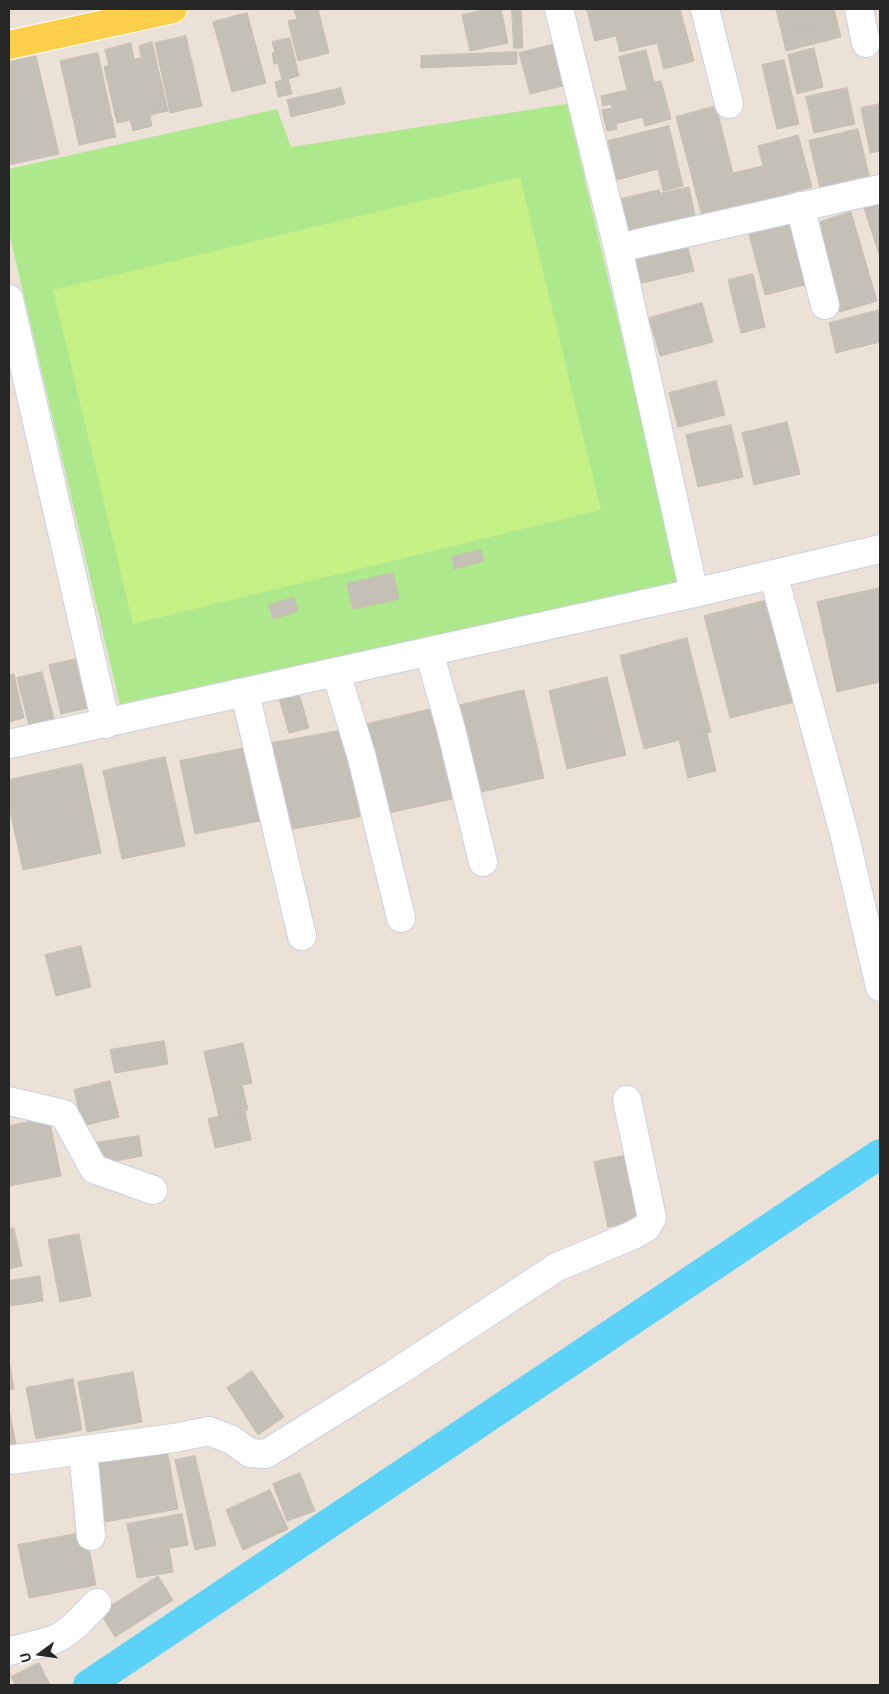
<!DOCTYPE html>
<html>
<head>
<meta charset="utf-8">
<style>
	body { margin:0 }
	#map { position:relative; width:889px; height:1694px; overflow:hidden; background:#ebe1d6; font-family:Ubuntu,sans-serif }
	canvas { display:block }
	.frame { position:absolute; inset:0; border:10px solid #262626; pointer-events:none }
	.north { position:absolute; left:15px; top:1629px; width:50px; height:50px; -webkit-text-stroke:4px #fff; paint-order:stroke; rotate:256deg; font-size:14px; font-weight:700; line-height:20px; text-align:center; color:#262626 }
	.north::after { content:''; display:block; margin:auto; width:18px; height:22px; background:#262626; clip-path:polygon(50% 0,100% 100%,50% 72%,0 100%) }
</style>
</head>
<body>
<div id="map">
<canvas width="889" height="1694"></canvas>
<div class="frame"></div>
<div class="north">U</div>
</div>
<script>
const g = document.querySelector('canvas').getContext('2d');
g.lineJoin = 'round';
function fill(path, color) {
  g.fillStyle = color;
  g.fill(path, 'evenodd');
}
function trace(path, color, width, dash) {
  g.strokeStyle = color;
  g.lineWidth = width;
  g.lineCap = dash ? 'butt' : 'round';
  g.setLineDash(dash || []);
  g.stroke(path);
}
fill(new Path2D(`
	M567,104L680,584L120,705L9,232V169L277,109L291,147Z`), '#ade88c');
fill(new Path2D(`
	M520,177L601,510L133,624L53,290Z`), '#c5f086');
trace(new Path2D(`
	M88,1685L880,1154`), '#5dd2f8', 30);
const building = new Path2D(`
	M294,9H318L329,53L298,61L288,21L297,19Z
	M489,9H501L508,43L470,51L462,15Z
	M512,9H521L523,48H514Z
	M587,9H649L657,43L620,52L616,36L595,41Z
	M649,9H680L694,61L664,69Z
	M783,9H834L837,21L782,34L776,10Z
	M247,13L266,83L232,92L213,22Z
	M837,21L841,37L786,51L782,34Z
	M186,36L202,106L170,113L155,43Z
	M290,38L299,76L288,79L292,94L278,97L275,82L282,80L278,63L274,64L272,53L275,52L272,42Z
	M152,42L168,111L154,114L139,46Z
	M131,43L134,59L141,58L154,114L150,116L152,126L133,131L130,120L117,123L104,67L109,65L105,50Z
	M555,44L566,85L530,94L519,53Z
	M814,48L823,87L797,94L788,55Z
	M646,50L654,82L661,81L671,119L645,126L643,117L616,124L617,129L607,131L602,110L612,108L611,104L603,106L601,96L627,90L619,57Z
	M517,52V64L421,68V56Z
	M98,53L116,137L79,145L60,61Z
	M36,56L59,154L9,165V62Z
	M784,60L799,124L777,129L762,65Z
	M341,88L345,104L291,117L287,100Z
	M847,88L855,124L814,133L806,97Z
	M880,104V151L870,153L861,108Z
	M716,106L733,173L763,166L758,146L798,135L812,187L702,216L676,117Z
	M669,126L683,186L663,191L658,169L617,180L608,141Z
	M858,129L870,180L821,192L809,141Z
	M689,187L697,225L668,232L659,194Z
	M659,190L668,232L630,241L621,199Z
	M880,201V257L863,205Z
	M851,212L877,301L840,312L814,224Z
	M792,222L808,284L765,295L749,234Z
	M686,240L694,271L638,284L631,254Z
	M753,274L765,327L741,333L728,280Z
	M702,303L713,342L660,356L649,318Z
	M880,310V342L836,353L829,323Z
	M716,381L725,415L678,427L669,393Z
	M787,422L800,474L754,485L742,433Z
	M731,425L743,477L698,487L686,435Z
	M481,550L484,561L454,569L452,557Z
	M393,573L399,599L353,609L347,584Z
	M880,588V682L837,692L817,602Z
	M294,598L298,611L273,619L269,605Z
	M776,598L802,700L730,718L704,616Z
	M687,638L711,732L644,749L620,656Z
	M76,659L88,708L61,714L49,665Z
	M42,672L54,719L29,725L17,678Z
	M14,674L24,718L9,722V675Z
	M607,677L626,755L567,769L549,691Z
	M298,690L309,728L289,733L278,695Z
	M524,690L544,778L477,793L456,706Z
	M440,707L461,797L384,814L363,725Z
	M344,730L360,817L287,830L272,743Z
	M707,733L716,771L688,778L679,740Z
	M250,747L265,820L195,834L180,761Z
	M165,757L185,846L122,859L103,771Z
	M82,764L101,853L23,870L9,806V780Z
	M81,946L91,987L56,996L45,955Z
	M164,1041L168,1064L115,1073L110,1050Z
	M243,1043L252,1083L213,1091L204,1052Z
	M110,1081L119,1117L83,1126L74,1090Z
	M242,1084L248,1110L219,1117L213,1091Z
	M245,1111L251,1140L215,1148L208,1119Z
	M49,1118L61,1176L9,1186V1126Z
	M139,1136L142,1156L99,1164L95,1143Z
	M633,1154L646,1219L608,1227L594,1162Z
	M14,1228L22,1266L9,1269V1229Z
	M79,1234L91,1296L60,1302L48,1240Z
	M40,1276L43,1301L9,1306V1281Z
	M9,1359L14,1389L9,1390Z
	M252,1371L284,1417L258,1435L227,1388Z
	M133,1372L142,1422L87,1432L78,1382Z
	M73,1379L82,1430L36,1439L26,1388Z
	M9,1408L16,1445L9,1447Z
	M167,1450L178,1509L105,1522L95,1462Z
	M195,1456L216,1545L195,1550L175,1460Z
	M300,1473L315,1511L287,1521L273,1484Z
	M270,1490L288,1529L243,1550L226,1510Z
	M182,1514L188,1545L133,1555L127,1524Z
	M86,1532L96,1585L29,1598L18,1545Z
	M169,1548L173,1572L137,1578L133,1555Z
	M158,1576L173,1600L115,1637L100,1613Z
	M39,1663L50,1685H15L11,1677Z`);
fill(building, '#c5c0b5');
trace(building, '#c6beb0', 1);
const minor = new Path2D(`
	M559,9L618,248L694,593
	M705,9L729,104
	M859,9L866,43
	M800,206L825,305
	M618,248L880,189
	M9,299L106,724
	M773,574L844,833L880,987
	M429,652L451,729L483,862
	M336,672L362,758L401,918
	M245,693L302,936
	M9,744L694,593L880,549
	M9,1101L64,1114L94,1169L153,1190
	M83,1451L91,1536
	M9,1460L174,1438L209,1431L232,1440L250,1453L266,1454L394,1374L557,1267L633,1235L647,1227L652,1218L627,1100
	M9,1651C24,1647 40,1645 55,1639C71,1632 84,1616 97,1603`);
const major = new Path2D(`
	M9,45L173,9`);
trace(minor, '#cbd0e2', 30);
trace(major, '#fff', 30);
trace(minor, '#fff', 28);
trace(major, '#fccf4a', 28);
</script>
</body>
</html>
